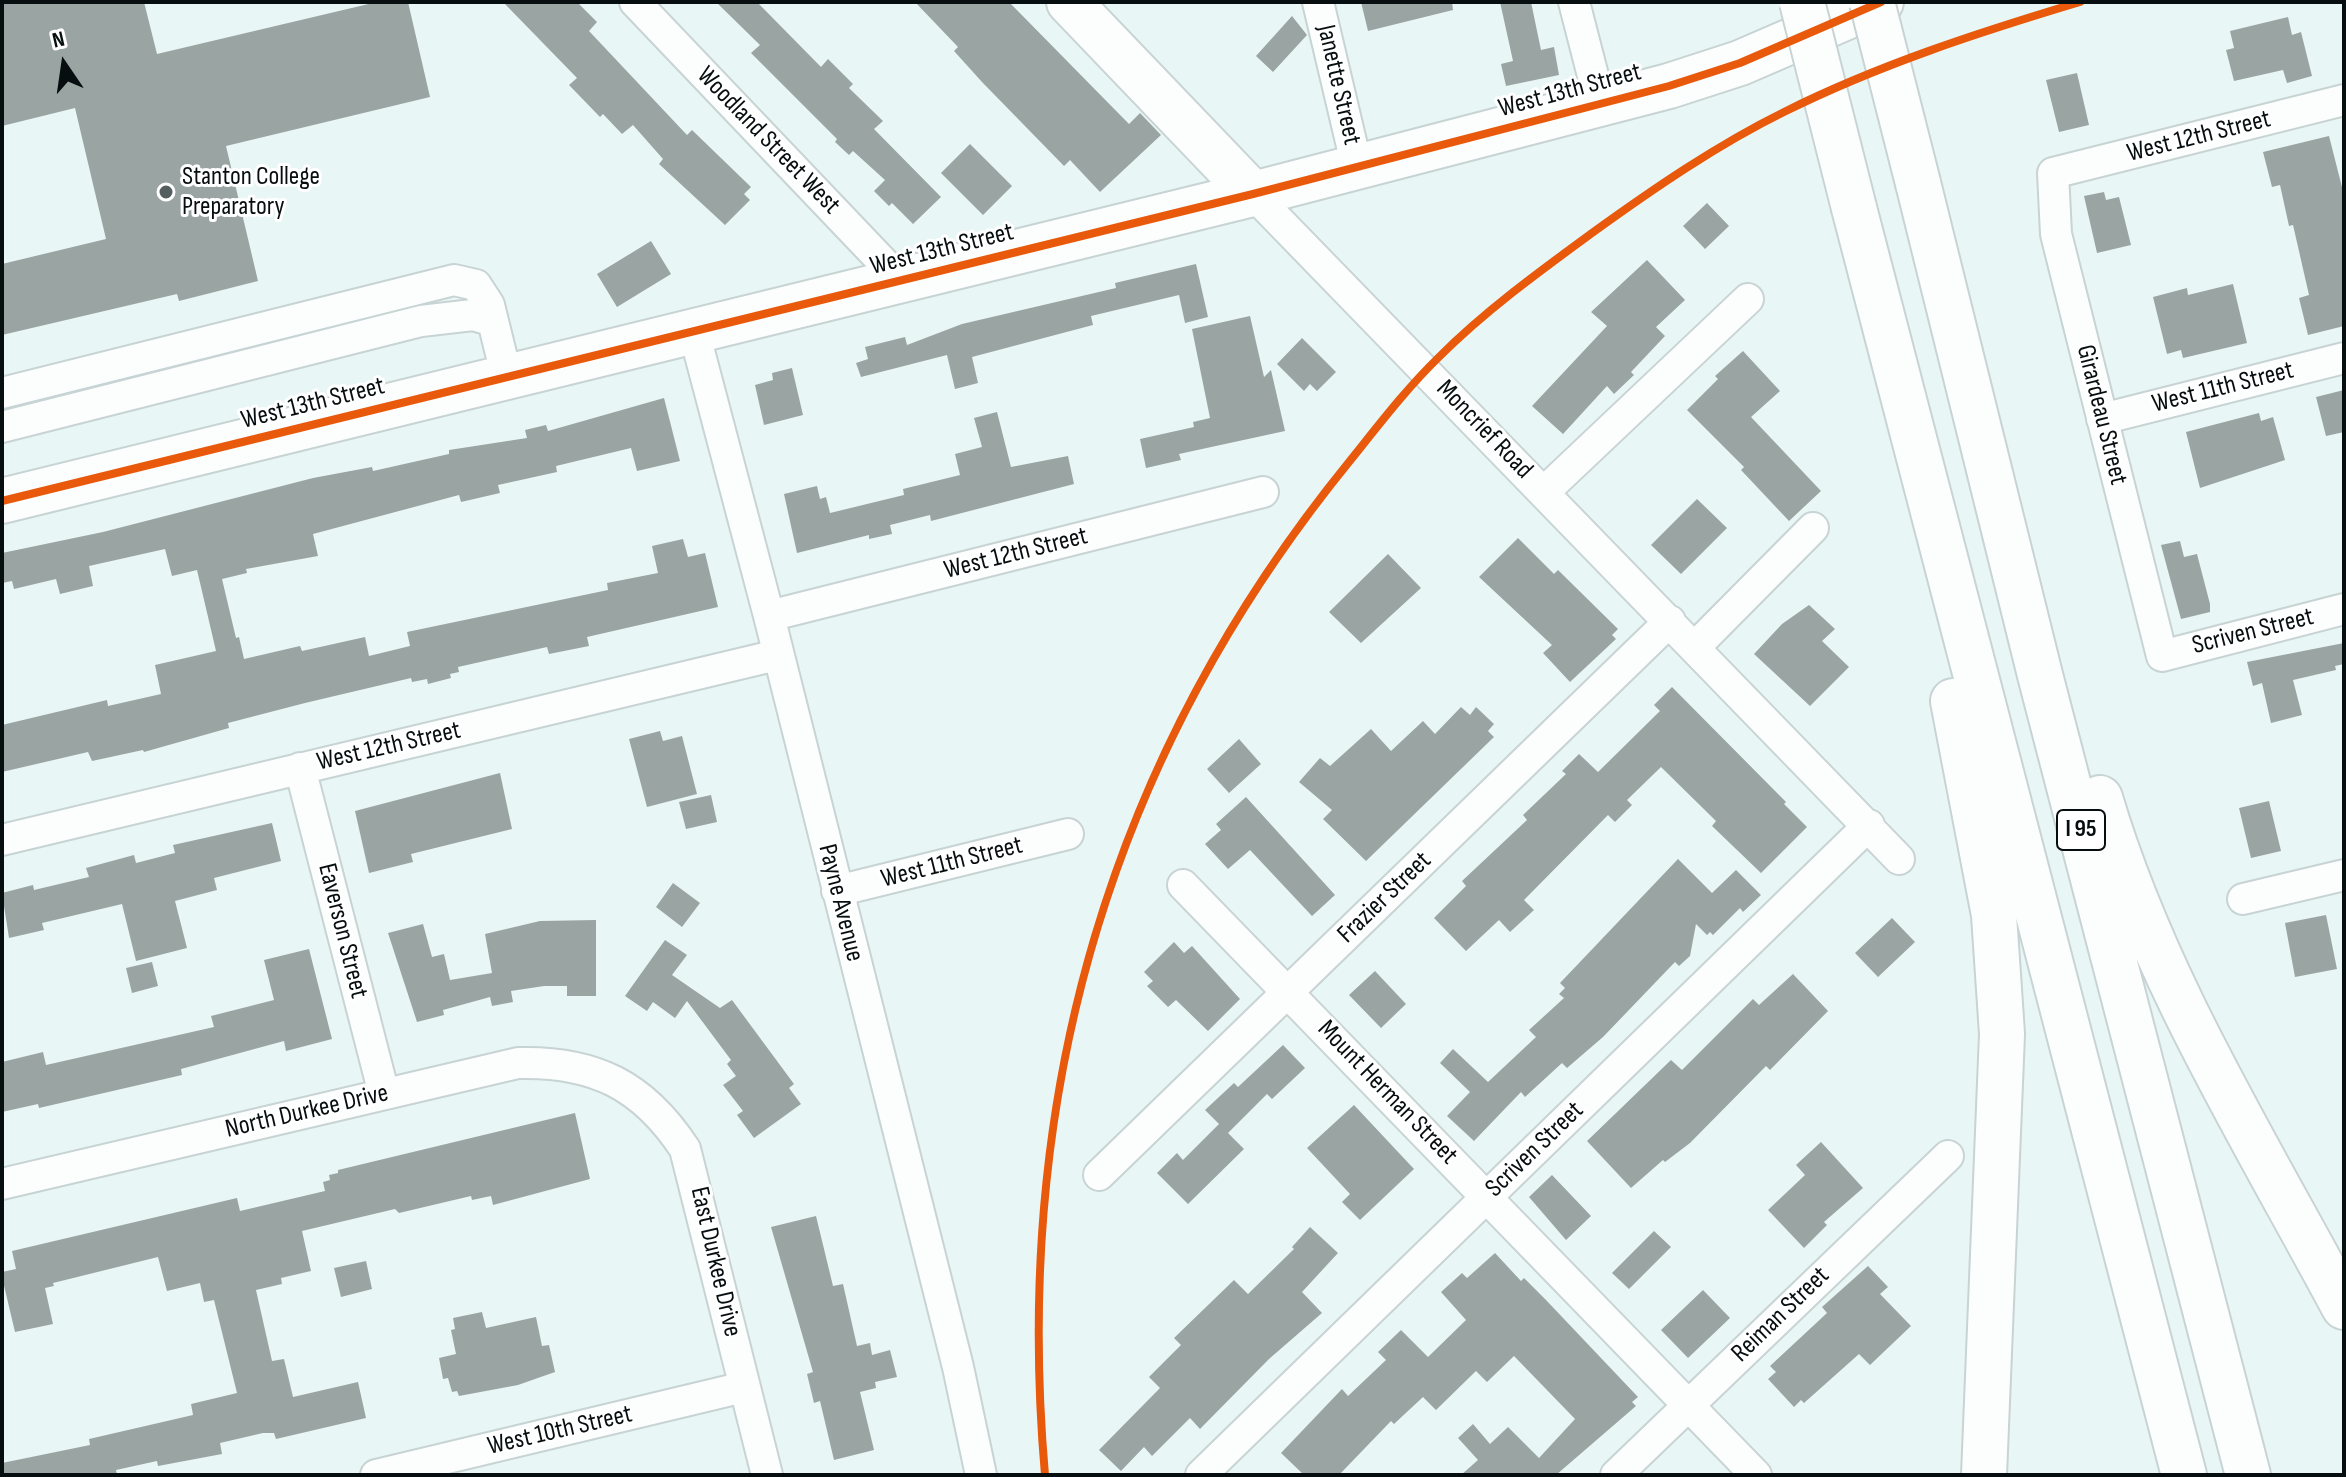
<!DOCTYPE html>
<html>
<head>
<meta charset="utf-8">
<style>
	body { margin:0 }
	#map { position:relative; width:2346px; height:1477px; overflow:hidden; background:#e9f6f6; font-family:"Sofia Sans Condensed",sans-serif }
	canvas { display:block }
	.frame { position:absolute; inset:0; border:4px solid #070e0f; pointer-events:none }
	.north { position:absolute; left:24px; top:24px; width:80px; height:80px; -webkit-text-stroke:6px #fff; paint-order:stroke; rotate:347deg; font-size:22px; font-weight:700; line-height:32px; text-align:center; color:#070e0f }
	.north::after { content:''; display:block; margin:auto; width:28px; height:36px; background:#070e0f; clip-path:polygon(50% 0,100% 100%,50% 72%,0 100%) }
</style>
</head>
<body>
<div id="map">
<canvas width="2346" height="1477"></canvas>
<div class="frame"></div>
<div class="north">N</div>
</div>
<script>
const g = document.querySelector('canvas').getContext('2d');
g.lineJoin = 'round';
function fill(path, color) {
  g.fillStyle = color;
  g.fill(path, 'evenodd');
}
function trace(path, color, width, dash) {
  g.strokeStyle = color;
  g.lineWidth = width;
  g.lineCap = dash ? 'butt' : 'round';
  g.setLineDash(dash || []);
  g.stroke(path);
}
function label(font, color, halo, rows, align = 'center') {
  g.font = font + ' "Sofia Sans Condensed",sans-serif';
  g.lineWidth = 6;
  g.setLineDash([]);
  g.textBaseline = 'middle';
  g.strokeStyle = halo;
  g.fillStyle = color;
  for (const [text, x, y, turn = 0] of rows) {
    g.save();
    g.translate(x, y);
    g.rotate((+turn || 0) * Math.PI / 180);
    g.textAlign = isNaN(turn) ? turn : align;
    if (halo) g.strokeText(text, 0, 0);
    g.fillText(text, 0, 0);
    g.restore();
  }
}
fill(new Path2D(`
	M2,2H144L157,54L377,2H408L430,97L226,146L258,281L179,301L177,294L2,335V264L106,239L75,108L2,126Z
	M503,2H577L597,22L589,31L687,135L692,130L751,187L744,194L750,200L725,225L659,164L663,159L633,125L622,134L603,114L600,117L569,85L577,78Z
	M716,2H757L821,67L828,59L853,84L849,88L883,121L874,129L941,197L913,224L892,203L889,206L874,191L885,180L853,151L849,155L835,142L837,139L751,53L760,45Z
	M915,2H1009L1129,124L1140,113L1161,135L1100,192L1070,160L1064,166L982,82L954,51L958,47Z
	M1361,2H1452L1453,10L1368,31Z
	M1500,2H1531L1541,50L1554,47L1559,75L1506,86L1501,64L1513,61Z
	M1292,16L1307,35L1273,72L1256,56Z
	M2288,17L2292,35L2301,32L2312,76L2287,83L2283,70L2234,81L2226,50L2234,48L2230,31Z
	M2077,73L2089,125L2059,132L2046,80Z
	M2329,136L2344,195V326L2308,335L2299,298L2309,295L2293,225L2289,226L2280,185L2272,187L2263,152Z
	M970,144L1012,186L983,215L941,173Z
	M2104,192L2106,200L2119,197L2131,245L2097,253L2084,196Z
	M1707,203L1729,226L1705,249L1683,226Z
	M651,241L671,274L617,307L597,274Z
	M1647,260L1685,300L1656,327L1665,336L1631,372L1634,375L1614,394L1607,386L1563,434L1532,406L1607,326L1591,312Z
	M1196,264L1208,317L1185,323L1179,295L1091,316L1093,325L972,357L978,383L955,389L947,355L861,377L856,363L868,359L865,347L905,337L907,345L962,324L1116,288L1115,283Z
	M2233,284L2247,343L2183,358L2181,350L2167,354L2153,297L2187,288L2188,295Z
	M1250,316L1264,377L1271,370L1285,431L1179,454L1181,460L1146,468L1140,439L1194,427L1193,422L1210,418L1192,329Z
	M1302,338L1336,372L1317,391L1310,384L1304,391L1277,364Z
	M1743,351L1780,391L1751,417L1821,491L1789,521L1741,470L1744,467L1687,410L1718,379L1715,376Z
	M792,368L803,415L764,425L755,385L773,380L772,373Z
	M2344,390V432L2326,436L2316,397Z
	M664,398L680,461L637,471L631,448L556,466L557,472L498,485L500,493L461,502L459,495L313,534L318,556L246,569L247,573L222,579L236,638L239,637L244,659L300,646L302,651L365,637L369,656L410,646L407,632L608,590L607,583L658,573L652,546L683,539L688,557L705,553L718,607L587,637L589,646L549,654L547,647L458,667L459,672L450,674L451,678L428,684L427,679L412,682L411,678L305,703L228,723L229,728L144,752L143,750L92,761L88,752L2,772V725L107,700L108,706L161,694L155,665L216,651L197,570L172,576L165,549L89,566L93,586L60,594L56,579L14,589L12,581L2,583V553L103,532L313,478L372,467L373,471L449,454V450L527,438L525,430L546,425L548,431Z
	M997,412L1011,467L1068,456L1074,484L931,521L930,515L890,525L892,534L869,539V535L797,553L784,494L817,486L820,499L826,497L830,513L904,495L903,489L960,475L955,454L982,447L974,418Z
	M2259,413L2261,421L2273,417L2285,460L2200,488L2186,432Z
	M1697,499L1727,528L1681,574L1651,545Z
	M1518,538L1554,574L1558,570L1618,629L1612,635L1616,639L1570,682L1543,653L1552,645L1479,577Z
	M2180,541L2184,557L2197,554L2210,604V612L2181,619L2161,545Z
	M1388,554L1421,588L1361,643L1329,612Z
	M1809,605L1835,629L1822,641L1849,667L1810,706L1754,654L1782,624Z
	M2344,643V664L2335,666L2336,670L2293,680L2302,715L2271,723L2262,683L2253,686L2247,662Z
	M1672,687L1786,802L1784,804L1807,827L1761,873L1712,826L1716,821L1661,767L1627,800L1632,805L1615,822L1608,815L1524,900L1534,910L1510,932L1499,920L1466,951L1434,918L1466,886L1462,881L1527,820L1523,815L1566,774L1562,771L1579,754L1598,772L1660,711L1654,705Z
	M1461,707L1470,715L1476,707L1494,724L1488,731L1494,737L1366,861L1323,819L1332,810L1299,782L1320,758L1330,766L1371,729L1391,751L1423,721L1435,734Z
	M660,731L663,741L682,736L697,794L647,807L629,739Z
	M1239,739L1261,764L1229,793L1207,769Z
	M500,773L512,829L411,854L413,862L369,873L355,811Z
	M711,795L717,822L686,829L679,802Z
	M1246,797L1335,895L1312,916L1250,850L1228,869L1205,844L1221,830L1216,824Z
	M2269,801L2281,851L2251,858L2239,808Z
	M272,823L281,861L214,878L217,890L175,901L187,948L136,961L122,904L42,923L44,930L9,938L2,893L33,885L34,890L89,877L86,868L134,855L136,863L175,853L173,845Z
	M1678,859L1712,893L1736,870L1761,895L1743,912L1740,908L1713,935L1710,932L1707,935L1696,924L1690,956L1679,966L1675,962L1603,1037L1567,1068L1562,1063L1525,1097L1521,1092L1474,1141L1447,1116L1470,1092L1440,1063L1453,1049L1488,1082L1536,1037L1529,1030L1564,998L1559,994L1565,988L1560,983Z
	M673,883L700,903L682,927L656,907Z
	M2326,915L2337,969L2295,977L2285,923Z
	M1892,918L1915,942L1878,977L1855,953Z
	M596,920V996H567V986H544L511,991L513,1002L492,1006L490,997L443,1010L444,1015L417,1022L388,933L423,924L432,957L444,954L450,980L492,973L485,934L540,921Z
	M665,940L687,955L672,975L720,1008L732,1000L794,1084L789,1088L801,1104L754,1138L737,1115L743,1111L723,1085L736,1076L727,1064L731,1060L687,1001L675,1018L653,1002L647,1011L625,996Z
	M1174,942L1184,953L1192,946L1240,999L1208,1031L1176,1000L1168,1007L1147,986L1153,981L1144,972Z
	M309,949L332,1039L286,1051L284,1041L181,1069L182,1075L39,1108L38,1104L2,1112V1062L43,1052L46,1065L214,1027L211,1016L274,1000L264,960Z
	M152,962L158,986L132,993L126,968Z
	M1375,971L1406,1004L1381,1028L1349,995Z
	M1793,974L1828,1011L1770,1070L1766,1066L1690,1143L1665,1162L1663,1160L1631,1188L1587,1141L1671,1060L1682,1070L1753,999L1759,1005Z
	M1283,1045L1305,1068L1272,1099L1267,1094L1228,1133L1205,1110L1234,1083L1238,1087Z
	M1354,1105L1414,1169L1360,1220L1342,1202L1350,1194L1307,1148Z
	M575,1113L590,1179L493,1205L491,1196L472,1200L471,1196L399,1213L395,1209L302,1231L311,1271L281,1278L282,1284L256,1290L272,1361L284,1359L293,1397L358,1382L366,1418L276,1439L274,1433H263L220,1443L222,1454L158,1466L157,1461L116,1470L117,1475H2V1463L90,1445L89,1439L193,1415L191,1404L237,1393L214,1300L204,1302L200,1283L167,1291L158,1257L53,1283L54,1286L45,1288L53,1324L15,1332L2,1277V1272L16,1269L12,1251L237,1198L240,1211L325,1191L323,1182L330,1180L329,1175L338,1173V1170Z
	M1219,1124L1244,1149L1188,1204L1157,1173L1177,1153L1183,1160Z
	M1821,1142L1863,1188L1824,1222L1827,1225L1804,1248L1768,1210L1805,1175L1796,1165Z
	M1552,1175L1591,1216L1566,1240L1529,1197Z
	M816,1216L833,1286L843,1284L857,1346L870,1343L872,1355L890,1350L897,1377L875,1382L876,1388L860,1392L874,1450L834,1460L820,1401L814,1403L807,1374L813,1372L771,1227Z
	M1310,1227L1338,1253L1302,1292L1322,1313L1269,1359L1200,1429L1190,1418L1152,1456L1144,1447L1121,1471L1099,1450L1160,1388L1149,1377L1181,1345L1174,1338L1234,1280L1248,1294L1294,1249L1292,1247Z
	M1654,1231L1671,1247L1629,1289L1612,1273Z
	M1495,1253L1521,1281L1524,1278L1546,1300L1638,1397L1632,1402L1636,1406L1556,1475H1461L1478,1460L1458,1438L1473,1424L1490,1444L1508,1427L1539,1458L1575,1419L1514,1356L1487,1382L1476,1371L1436,1410L1423,1397L1394,1424L1391,1421L1339,1475H1304L1281,1453L1342,1389L1348,1396L1386,1360L1378,1352L1401,1330L1428,1357L1466,1320L1441,1292L1462,1273L1467,1278Z
	M366,1261L372,1289L341,1297L334,1268Z
	M1868,1266L1888,1287L1880,1294L1911,1326L1870,1365L1859,1354L1804,1403L1801,1400L1794,1407L1768,1379L1776,1372L1770,1366L1827,1313L1822,1307Z
	M1703,1290L1730,1318L1688,1358L1661,1330Z
	M482,1312L486,1328L536,1317L542,1346L549,1345L555,1372L518,1385L459,1396L457,1391L452,1392L448,1378L443,1379L439,1358L456,1354L451,1330L455,1329L453,1318Z`), '#9aa4a3');
const street = new Path2D(`
	M635,2L901,281
	M1318,2L1357,167
	M1574,2L1600,103
	M2344,100L2053,173L2056,234L2162,656L2344,609
	M1253,194L1899,859
	M694,332L769,616L958,1367L981,1475
	M2,393L454,280L476,285L489,305L507,378
	M2102,419L2344,358
	M2,427L421,321L473,315L493,321
	M1544,492L1748,299
	M769,616L1263,492
	M1695,647L1813,528
	M300,768L384,1094
	M2,840L777,655
	M1183,885L1756,1475
	M837,891L1068,834
	M2243,899L2344,875
	M1099,1175L1670,621
	M2,1184L518,1063C594,1061 643,1085 685,1149L767,1475
	M376,1475L744,1387
	M1201,1475L1869,825
	M1616,1475L1948,1156`);
const secondary = new Path2D(`
	M1069,2L1253,194
	M2,501L1253,194L1669,86L1740,63L1881,2`);
const highway = new Path2D(`
	M1918,183L2040,675L2248,1475
	M1854,208L2184,1475
	M1953,701L1994,915L2002,1034L1984,1475
	M2100,798C2153,978 2256,1142 2344,1307`);
trace(street, '#c8d3d3', 34);
trace(secondary, '#c8d3d3', 48);
trace(highway, '#c8d3d3', 48);
trace(street, '#fcfefe', 30);
trace(secondary, '#fcfefe', 44);
trace(highway, '#fcfefe', 44);
const highwayBridge = new Path2D(`
	M1802,2L1854,208
	M1872,2L1918,183`);
trace(highwayBridge, '#c8d3d3', 48, []);
trace(highwayBridge, '#fcfefe', 44);
trace(new Path2D(`
	M2,501L1253,194L1669,86L1740,63L1881,2
	M1045,1475C1012,1098 1109,757 1349,462C1378,426 1406,389 1439,357C1485,311 1540,271 1592,233C1653,189 1717,145 1784,112C1878,65 1980,32 2080,2`), '#e8590c', 8);
for (const [x, y, r, color] of [
	[166,192,8,"#565f60"]
]) {
  const dot = new Path2D();
  dot.arc(x, y, r, 0, 2 * Math.PI);
  g.fillStyle = color;
  g.fill(dot);
  trace(dot, '#fff', 3);
}
for (const [x, y, w] of [
	[2081,830,48]
]) {
  const box = new Path2D();
  box.roundRect(x - w / 2, y - 20, w, 40, 6);
  g.fillStyle = '#fff';
  g.fill(box);
  trace(box, '#070e0f', 2);
}
label('bold 24px', '#070e0f', null, [
	["I 95",2081,830]
]);
label('26px', '#070e0f', '#fff', [
	["Janette Street",1338,85,77],
	["West 13th Street",1570,91,-15],
	["West 12th Street",2199,137,-14],
	["Woodland Street West",768,141,46],
	["West 13th Street",942,250,-14],
	["West 11th Street",2223,388,-14],
	["West 13th Street",313,404,-14],
	["Girardeau Street",2101,415,76],
	["Moncrief Road",1484,430,46],
	["West 12th Street",1016,554,-14],
	["Scriven Street",2253,632,-14],
	["West 12th Street",389,747,-13],
	["West 11th Street",952,863,-14],
	["Frazier Street",1385,898,-44],
	["Payne Avenue",840,903,76],
	["Eaverson Street",342,931,76],
	["Mount Herman Street",1387,1093,46],
	["North Durkee Drive",307,1112,-13],
	["Scriven Street",1535,1150,-44],
	["East Durkee Drive",715,1262,77],
	["Reiman Street",1781,1315,-44],
	["West 10th Street",560,1431,-13]
]);
label('26px', '#070e0f', '#fff', [
	["Stanton College",182,177],
	["Preparatory",182,207]
], 'left');
</script>
</body>
</html>
